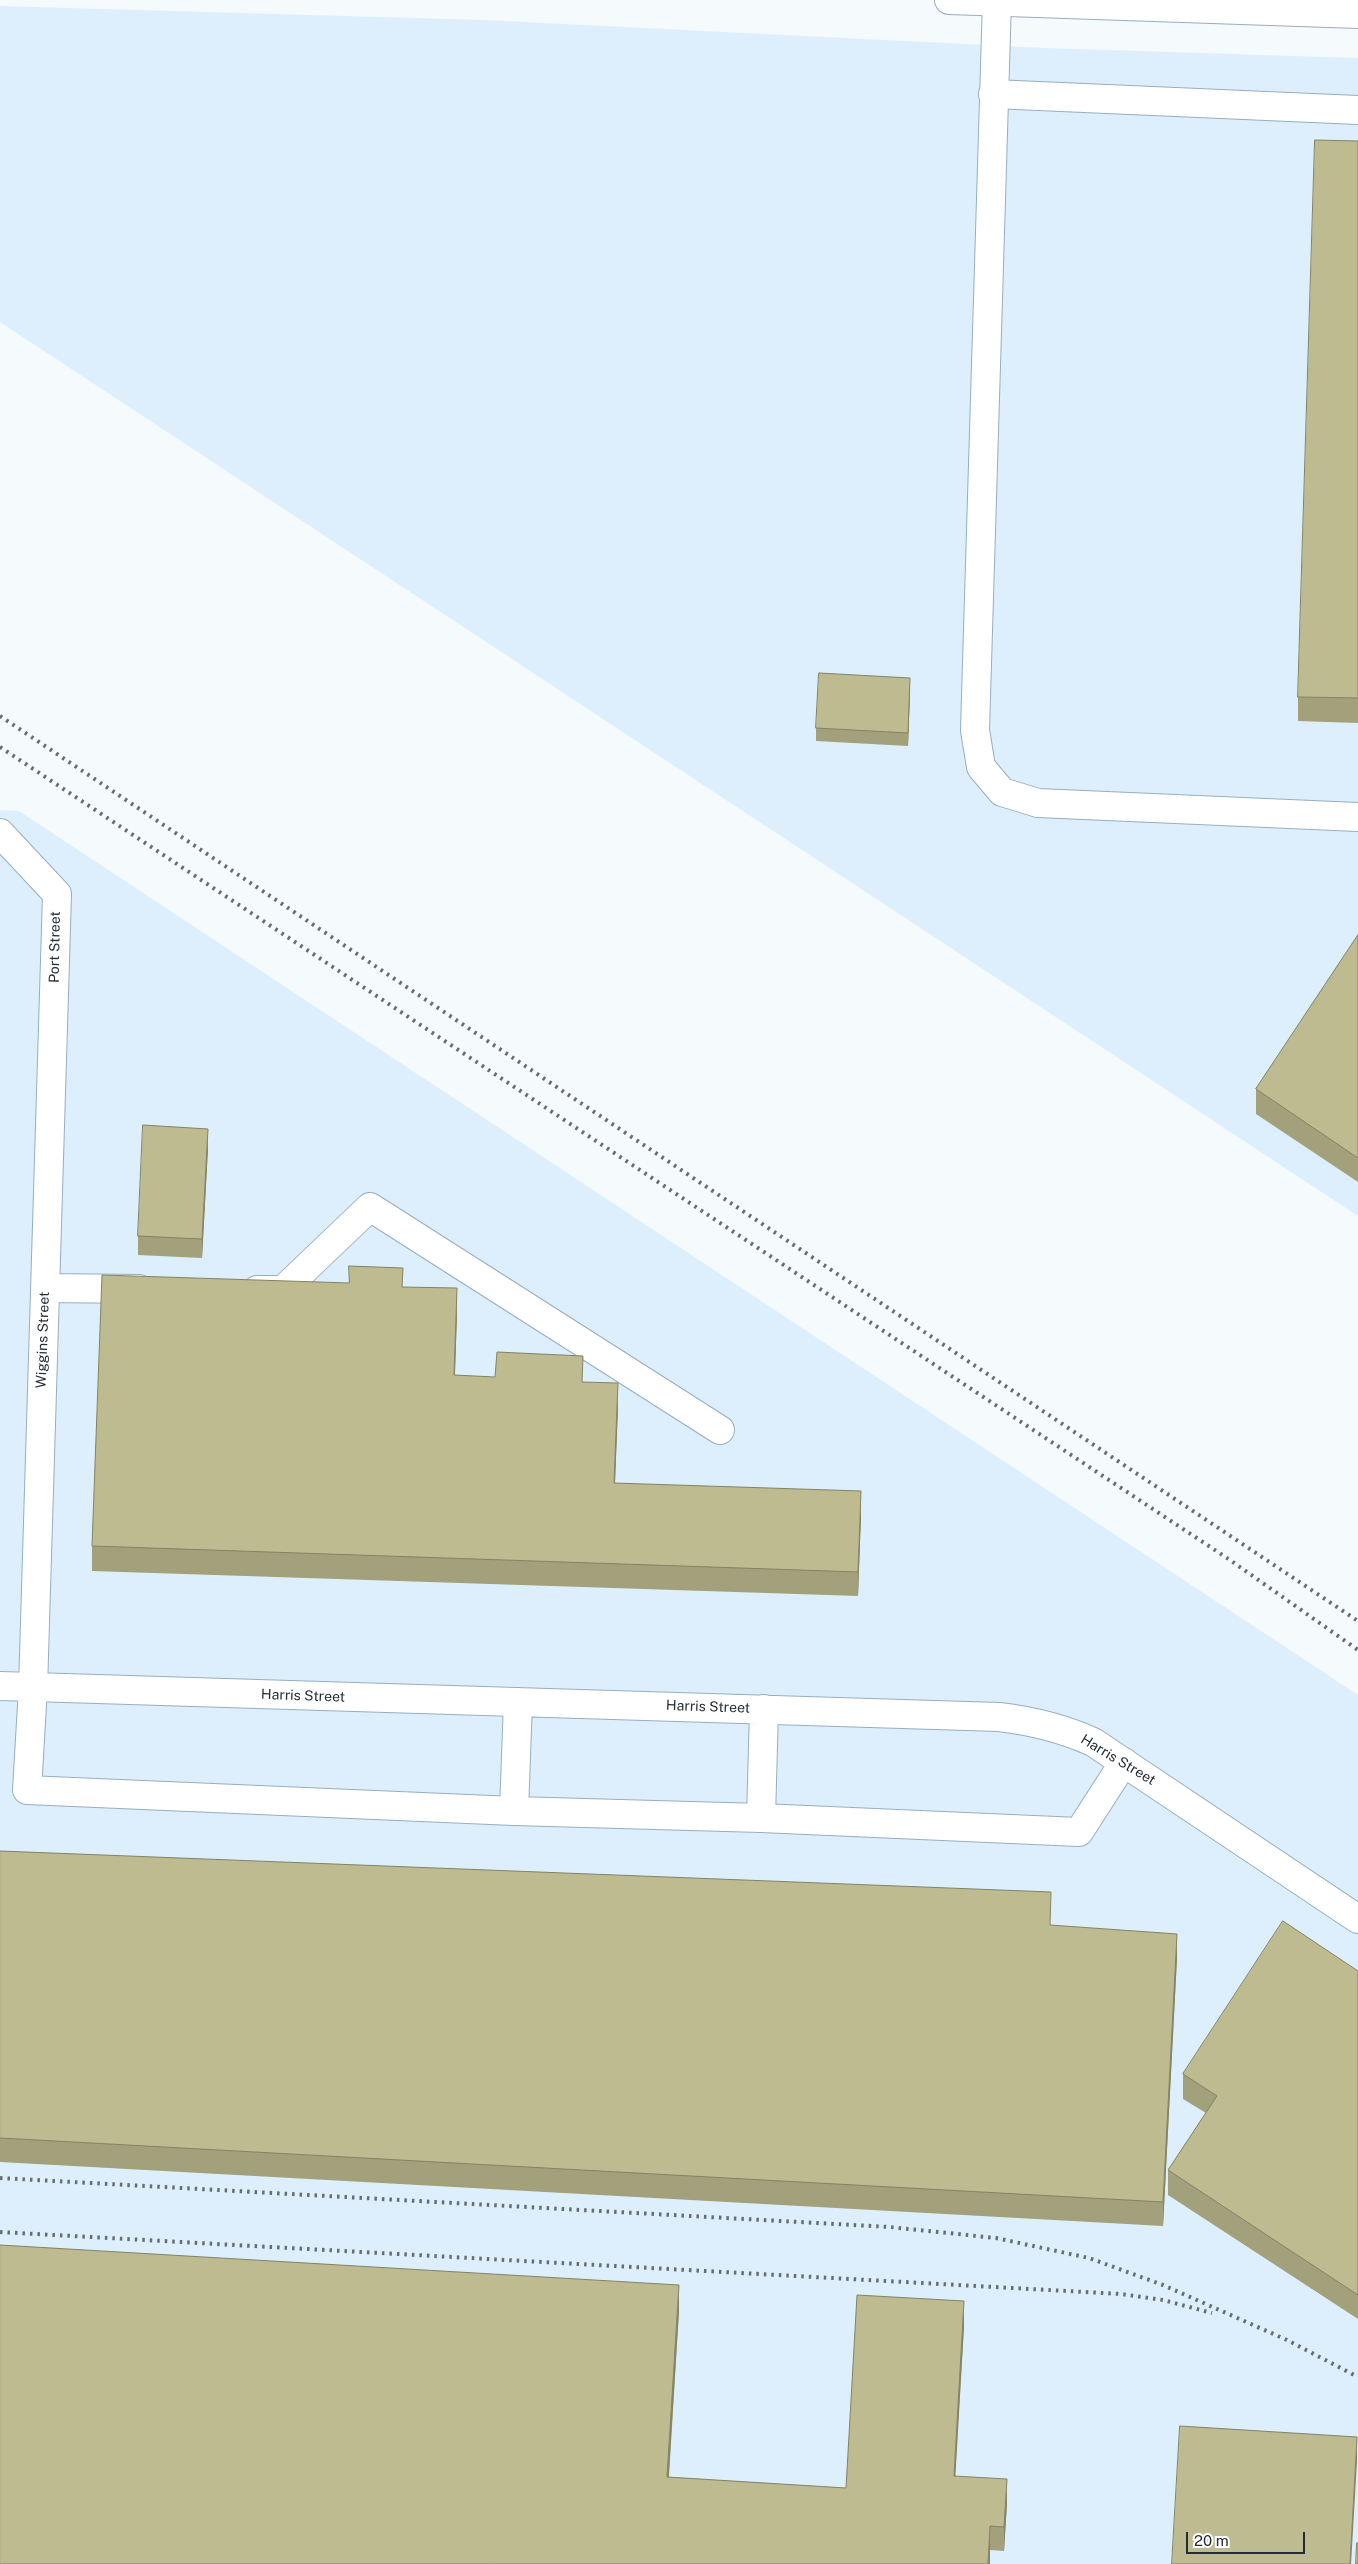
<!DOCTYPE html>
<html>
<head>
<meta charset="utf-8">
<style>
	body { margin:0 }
	#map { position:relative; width:1358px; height:2564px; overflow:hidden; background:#f5fafd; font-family:"Public Sans",sans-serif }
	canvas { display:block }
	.scale { position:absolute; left:1186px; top:2532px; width:119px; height:22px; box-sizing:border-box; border:2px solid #242d34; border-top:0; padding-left:6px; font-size:15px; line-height:18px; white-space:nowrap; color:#242d34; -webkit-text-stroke:4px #fff; paint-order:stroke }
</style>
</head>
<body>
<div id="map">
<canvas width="1358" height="2564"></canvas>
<div class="scale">20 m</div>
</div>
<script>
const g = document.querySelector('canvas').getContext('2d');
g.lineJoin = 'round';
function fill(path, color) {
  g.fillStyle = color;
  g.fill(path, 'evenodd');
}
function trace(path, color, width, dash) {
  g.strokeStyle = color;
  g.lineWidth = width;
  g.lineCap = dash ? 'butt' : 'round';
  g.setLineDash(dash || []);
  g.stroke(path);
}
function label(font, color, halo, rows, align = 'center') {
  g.font = font + ' "Public Sans",sans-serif';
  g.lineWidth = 5;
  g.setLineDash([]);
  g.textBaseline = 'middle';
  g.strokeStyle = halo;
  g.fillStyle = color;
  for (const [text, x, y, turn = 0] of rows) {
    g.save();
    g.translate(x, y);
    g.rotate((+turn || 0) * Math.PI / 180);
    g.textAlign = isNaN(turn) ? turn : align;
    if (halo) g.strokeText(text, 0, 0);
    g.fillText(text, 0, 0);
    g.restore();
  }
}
fill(new Path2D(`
	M0,6L484,20L1045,48L1358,58V1216L0,322Z
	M0,810L19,811L1358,1695V2564H0Z`), '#ddeffd');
const minor = new Path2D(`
	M997,0L975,730L981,767L1002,792L1038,803L1358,817
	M993,94L1358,110
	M0,833L57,894L33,1688L27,1790L514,1811L518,1702
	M45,1288L139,1289
	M257,1290H283L370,1207L720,1430
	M0,1686L999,1717C1033,1721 1062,1728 1093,1742L1358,1919
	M764,1709L761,1818L1079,1832L1124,1762
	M514,1811L761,1818`);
const major = new Path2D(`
	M949,0L1358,14`);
trace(minor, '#97aebf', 30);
trace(major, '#97aebf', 30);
trace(minor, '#fff', 28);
trace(major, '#fff', 28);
trace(new Path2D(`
	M0,716L1358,1621
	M0,747L1230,1560L1358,1650
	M0,2178L890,2227L996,2238L1089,2258L1163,2285L1287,2340L1358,2377
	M0,2232L1121,2294L1163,2300L1212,2313`), '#656d73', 4, [2.5, 5]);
fill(new Path2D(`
	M1358,141V723L1298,721V697Z
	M910,691L908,746L816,741V728Z
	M1358,935V1182L1256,1114V1089Z
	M208,1148L202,1258L138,1255V1236Z
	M349,1283L403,1287L457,1313L455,1375L583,1382L618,1407L615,1483L861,1515L858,1596L92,1571V1546Z
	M0,1851L1050,1925L1177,1958L1163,2226L0,2162Z
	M1358,1971V2319L1168,2195V2170L1206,2113L1183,2099V2074Z
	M679,2310L669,2477L846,2488L964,2326L955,2476L1007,2503L1004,2551L990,2550L0,2564Z`), '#a3a17b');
fill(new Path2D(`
	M910,678V691L908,746V733Z
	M208,1129V1148L202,1258V1239Z
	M457,1288V1313L454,1399V1375Z
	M618,1383V1407L614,1507V1483Z
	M861,1491V1515L858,1596V1572Z
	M1177,1934V1958L1163,2226V2202Z
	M679,2285V2310L667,2502V2477Z
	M964,2301V2326L954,2500V2476Z
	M1357,2437V2461L1351,2564H1350Z
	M1007,2479V2503L1004,2551V2527Z
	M990,2526V2564H988Z`), '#848364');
const building = new Path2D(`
	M1315,140L1358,141V698L1298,697Z
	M819,673L910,678L908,733L816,728Z
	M1358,935V1158L1256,1089Z
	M143,1125L208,1129L202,1239L138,1236Z
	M349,1266L403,1268L402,1287L457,1288L454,1375L495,1377L497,1352L583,1356L582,1382L618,1383L614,1483L861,1491L858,1572L92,1546L102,1275L349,1283Z
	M0,1851L1051,1892L1050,1925L1177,1934L1163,2202L0,2138Z
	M1283,1921L1358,1971V2295L1168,2170L1217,2096L1183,2074Z
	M0,2245L679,2285L667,2477L846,2488L857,2295L964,2301L954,2476L1007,2479L1004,2527L990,2526L988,2564H0Z
	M1180,2426L1357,2437L1350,2564H1172Z
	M1357,2543H1358V2564H1356Z`);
fill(building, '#bdbb8f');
trace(building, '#848364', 1);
label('14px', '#242d34', '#fff', [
	["Port Street",55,947,-89],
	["Wiggins Street",43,1340,-88],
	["Harris Street",303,1696,2],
	["Harris Street",708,1707,2],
	["Harris Street",1118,1760,31]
]);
</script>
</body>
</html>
